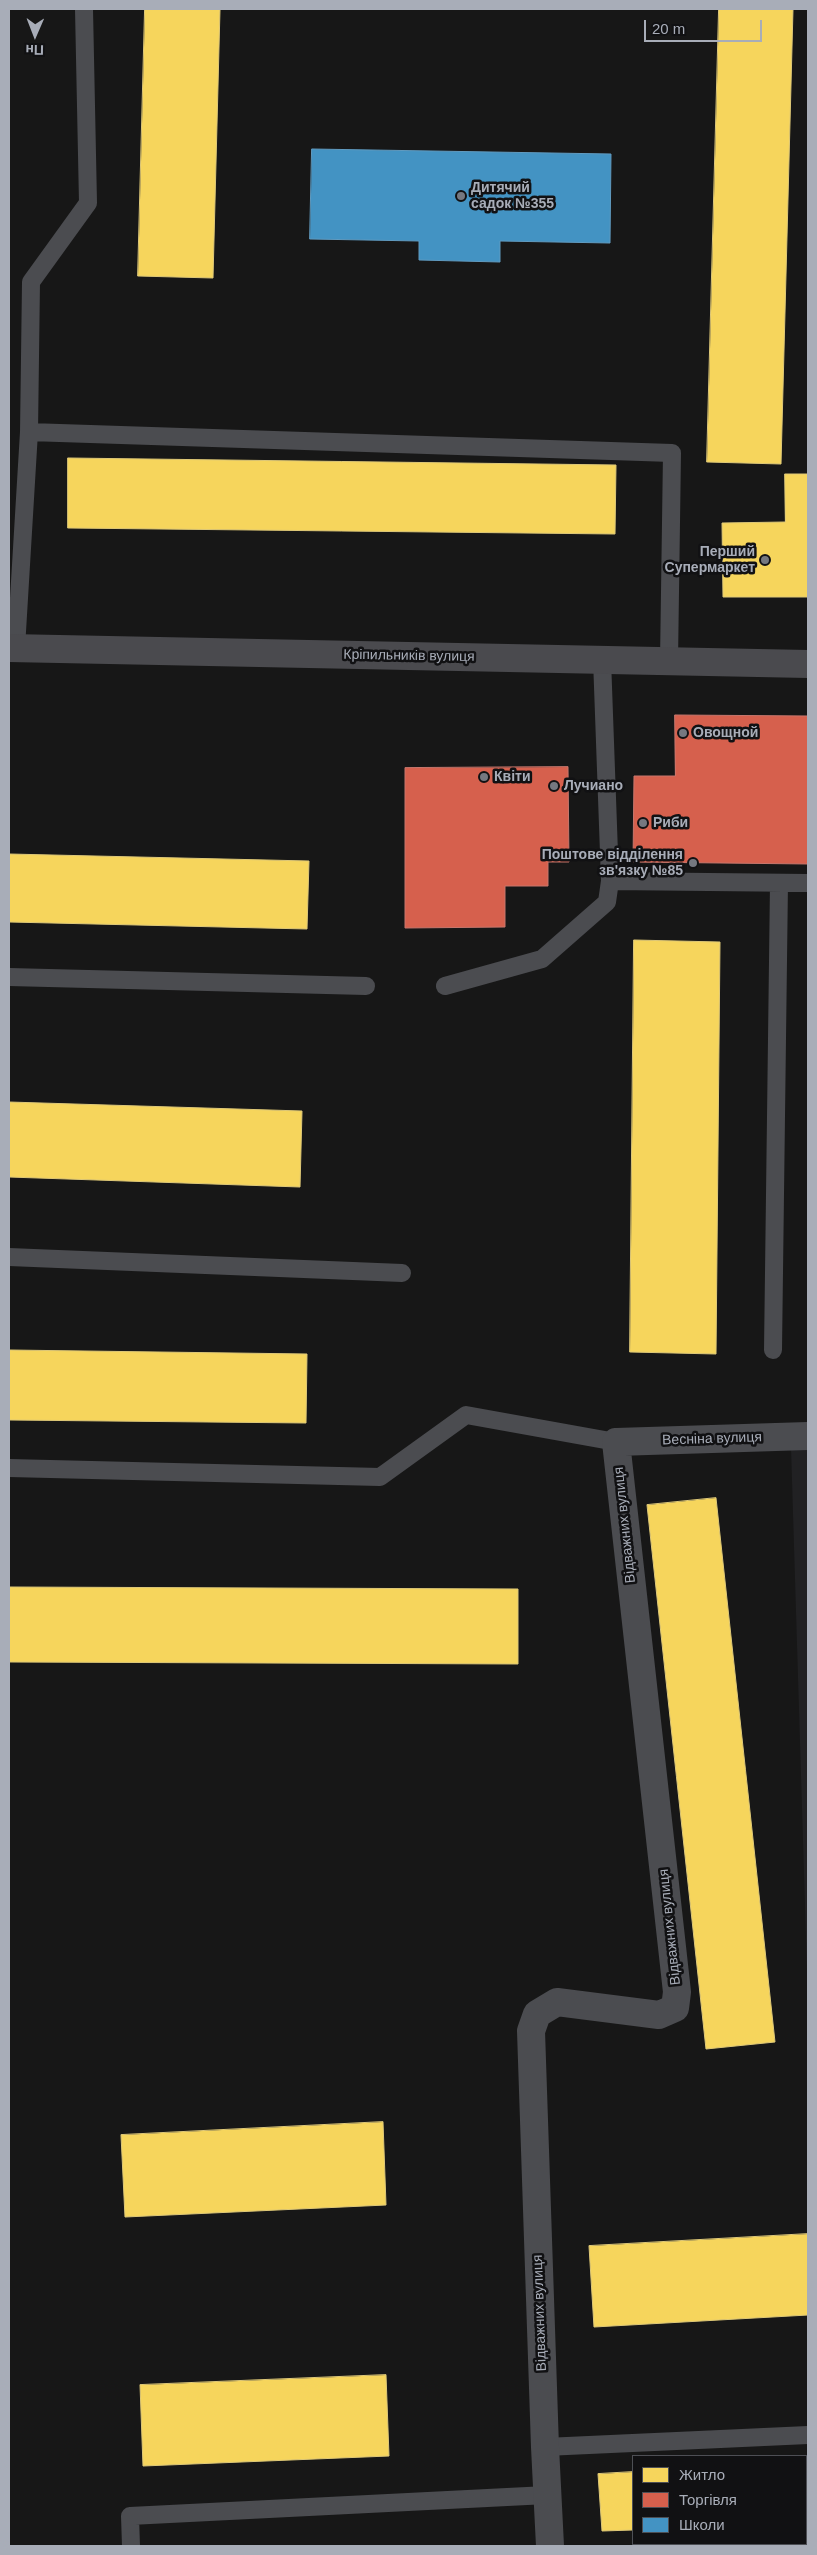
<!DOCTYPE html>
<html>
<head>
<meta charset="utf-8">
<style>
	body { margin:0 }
	#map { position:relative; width:817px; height:2555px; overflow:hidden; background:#171717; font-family:Arial,sans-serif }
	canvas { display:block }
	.frame { position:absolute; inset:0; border:10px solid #a8adb8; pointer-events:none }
	.legend { position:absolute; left:632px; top:2455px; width:175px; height:90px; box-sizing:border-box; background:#111113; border:1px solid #4d4f55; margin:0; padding:6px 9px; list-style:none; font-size:15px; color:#a8adb8 }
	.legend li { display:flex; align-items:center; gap:10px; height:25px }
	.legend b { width:25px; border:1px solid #4d4f55 }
	.north { position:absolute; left:10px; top:10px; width:50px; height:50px; -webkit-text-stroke:4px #111113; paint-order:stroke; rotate:181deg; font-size:14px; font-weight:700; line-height:20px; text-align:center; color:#a8adb8 }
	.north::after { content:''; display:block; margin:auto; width:18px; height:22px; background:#a8adb8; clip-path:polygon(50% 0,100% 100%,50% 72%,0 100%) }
	.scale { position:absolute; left:644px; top:20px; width:118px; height:22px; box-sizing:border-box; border:2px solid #a8adb8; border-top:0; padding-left:6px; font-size:15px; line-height:18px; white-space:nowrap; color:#a8adb8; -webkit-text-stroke:4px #111113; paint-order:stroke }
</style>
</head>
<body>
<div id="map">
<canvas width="817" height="2555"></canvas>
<div class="frame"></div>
<ul class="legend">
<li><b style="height:14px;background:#f6d55c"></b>Житло</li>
<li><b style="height:14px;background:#d6604d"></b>Торгівля</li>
<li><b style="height:14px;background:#4393c3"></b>Школи</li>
</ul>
<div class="north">Пн</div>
<div class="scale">20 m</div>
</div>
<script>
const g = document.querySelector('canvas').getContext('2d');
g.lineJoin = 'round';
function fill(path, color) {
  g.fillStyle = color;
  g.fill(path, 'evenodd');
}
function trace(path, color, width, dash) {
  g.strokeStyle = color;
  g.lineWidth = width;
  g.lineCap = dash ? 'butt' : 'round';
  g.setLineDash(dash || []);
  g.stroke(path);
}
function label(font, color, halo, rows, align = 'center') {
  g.font = font + ' Arial,sans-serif';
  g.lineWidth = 5;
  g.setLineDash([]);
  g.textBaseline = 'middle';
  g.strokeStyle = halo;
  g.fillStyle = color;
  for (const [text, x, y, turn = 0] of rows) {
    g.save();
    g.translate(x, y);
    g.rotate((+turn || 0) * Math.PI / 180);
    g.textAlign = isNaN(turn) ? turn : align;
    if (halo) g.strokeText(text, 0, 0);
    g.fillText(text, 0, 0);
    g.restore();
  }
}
fill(new Path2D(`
	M808,1447V2004L791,1448Z`), '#212123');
const homes = new Path2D(`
	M145,9H220L213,278L138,276Z
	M719,9H793L781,464L707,462Z
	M68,458L616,465L615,534L68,528Z
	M785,474H808V597H723L722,523L785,522Z
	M9,854L309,861L307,929L9,922Z
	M634,940L720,942L716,1354L630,1352Z
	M9,1102L302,1111L300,1187L9,1177Z
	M9,1350L307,1354L306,1423L9,1420Z
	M716,1498L775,2042L706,2049L647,1505Z
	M9,1587L518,1589V1664L9,1662Z
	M383,2122L386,2205L125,2217L121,2135Z
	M808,2234V2315L594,2327L589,2246Z
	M386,2375L389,2456L143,2466L140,2385Z
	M633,2472V2530L602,2531L598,2474Z`);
fill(homes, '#f6d55c');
trace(homes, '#dfc978', 1);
const shops = new Path2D(`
	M675,715L808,716V864L633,862L634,776H675Z
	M568,767L569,862H548V886H505V927L405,928V768Z`);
fill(shops, '#d6604d');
trace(shops, '#c8776d', 1);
const schools = new Path2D(`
	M312,149L611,154L610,243L500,241V262L419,260V241L310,239Z`);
fill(schools, '#4393c3');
trace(schools, '#619bc0', 1);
trace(new Path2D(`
	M29,432L672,453L669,661
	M16,648L29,432L31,282L88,203L84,9
	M610,881L808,883
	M9,977L366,986
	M445,986L542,959L607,902L610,881L602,659
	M9,1257L402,1273
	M773,1350L779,883
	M9,1468L380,1477L466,1415L616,1442
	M545,2447L808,2435
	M131,2546L130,2516L547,2495`), '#4b4c50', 18);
trace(new Path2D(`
	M550,2546L545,2447L531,2031L537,2014L557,2002L659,2015L675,2008L677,1992L616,1442L808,1436`), '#4b4c50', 28);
trace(new Path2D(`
	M9,648L808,664`), '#4a4a4e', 28);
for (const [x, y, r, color] of [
	[461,196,5,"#757880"],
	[765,560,5,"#757880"],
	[683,733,5,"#757880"],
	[484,777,5,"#757880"],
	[554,786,5,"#757880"],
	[643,823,5,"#757880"],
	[693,863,5,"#757880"]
]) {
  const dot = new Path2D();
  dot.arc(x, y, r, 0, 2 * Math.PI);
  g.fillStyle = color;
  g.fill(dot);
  trace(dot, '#111113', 2);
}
label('bold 14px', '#a8adb8', '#111113', [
	["Дитячий",471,188],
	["садок №355",471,204],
	["Перший",755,552,"right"],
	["Супермаркет",755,568,"right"],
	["Овощной",693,733],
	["Квіти",494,777],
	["Лучиано",564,786],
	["Риби",653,823],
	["Поштове відділення",683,855,"right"],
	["зв'язку №85",683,871,"right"]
], 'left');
label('14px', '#a8adb8', '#111113', [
	["Кріпильників вулиця",409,656,1],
	["Весніна вулиця",712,1439,-2],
	["Відважних вулиця",625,1525,-96],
	["Відважних вулиця",670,1927,-96],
	["Відважних вулиця",540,2313,-92]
]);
</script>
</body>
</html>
